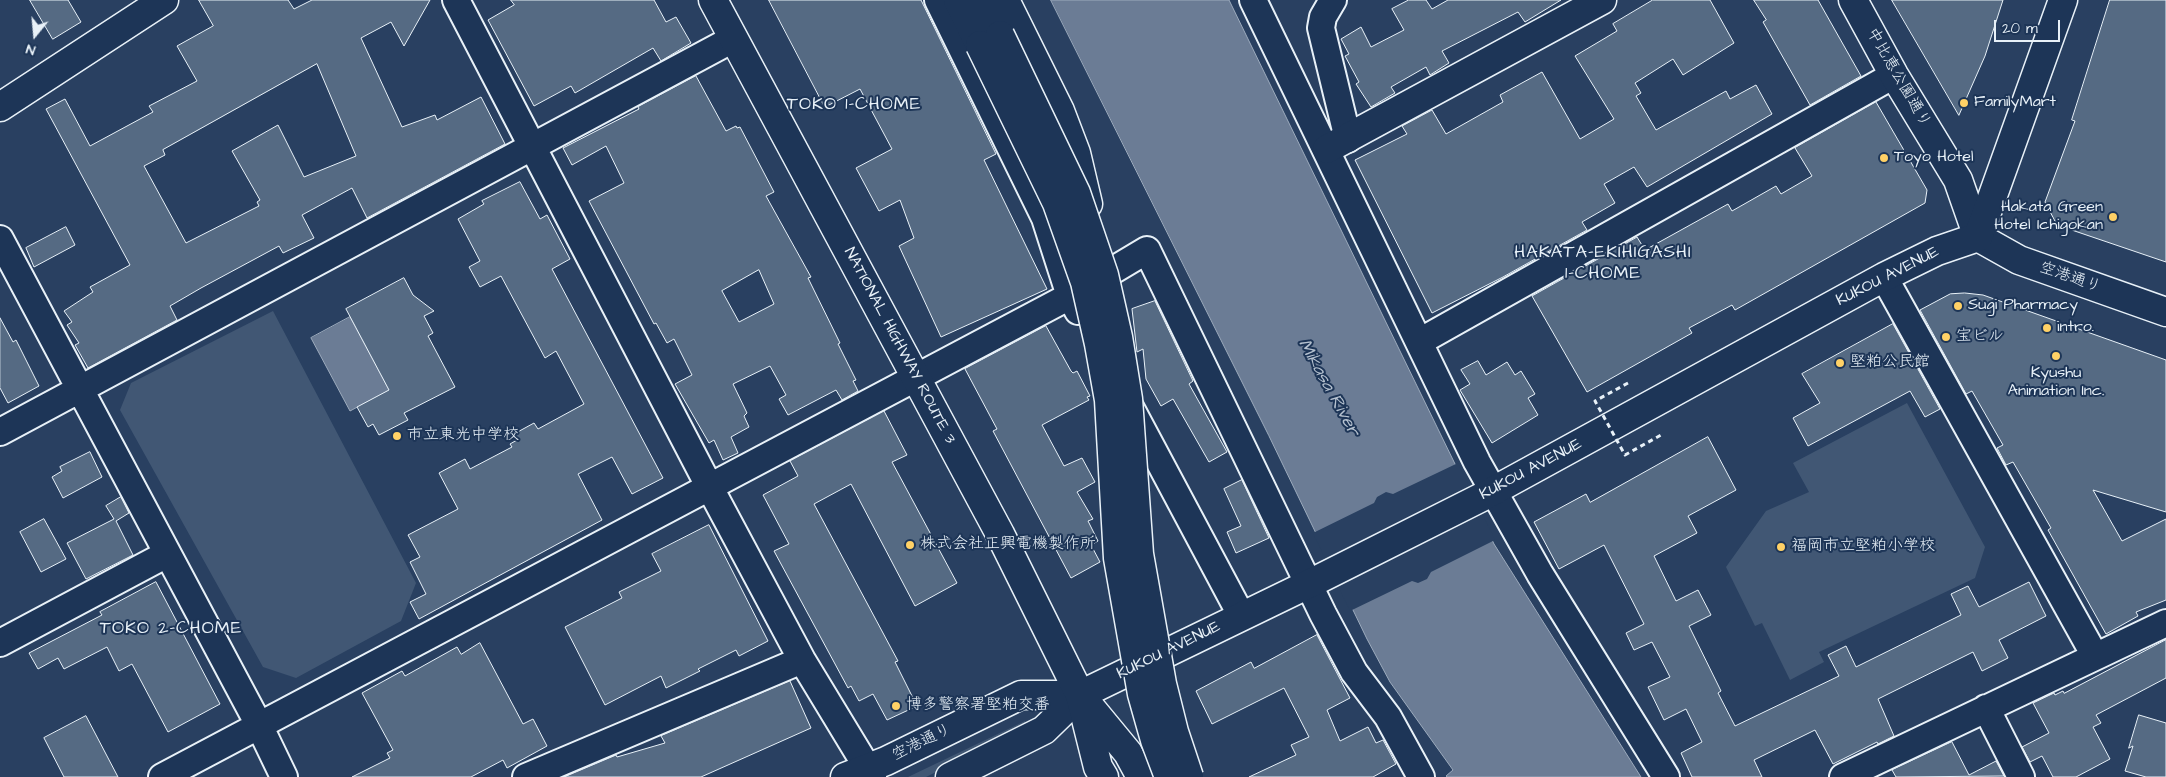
<!DOCTYPE html>
<html>
<head>
<meta charset="utf-8">
<style>
	body { margin:0 }
	#map { position:relative; width:2166px; height:777px; overflow:hidden; background:#294061; font-family:"Architects Daughter",sans-serif }
	canvas { display:block }
	.north { position:absolute; left:10px; top:10px; width:50px; height:50px; -webkit-text-stroke:4px #1d3557; paint-order:stroke; rotate:197deg; font-size:14px; font-weight:700; line-height:20px; text-align:center; color:#e8f1f8 }
	.north::after { content:''; display:block; margin:auto; width:18px; height:22px; background:#e8f1f8; clip-path:polygon(50% 0,100% 100%,50% 72%,0 100%) }
	.scale { position:absolute; left:1994px; top:20px; width:66px; height:22px; box-sizing:border-box; border:2px solid #e8f1f8; border-top:0; padding-left:6px; font-size:15px; line-height:18px; white-space:nowrap; color:#e8f1f8; -webkit-text-stroke:4px #1d3557; paint-order:stroke }
</style>
</head>
<body>
<div id="map">
<canvas width="2166" height="777"></canvas>
<div class="north">N</div>
<div class="scale">20 m</div>
</div>
<script>
const g = document.querySelector('canvas').getContext('2d');
g.lineJoin = 'round';
function fill(path, color) {
  g.fillStyle = color;
  g.fill(path, 'evenodd');
}
function trace(path, color, width, dash) {
  g.strokeStyle = color;
  g.lineWidth = width;
  g.lineCap = dash ? 'butt' : 'round';
  g.setLineDash(dash || []);
  g.stroke(path);
}
function label(font, color, halo, rows, align = 'center') {
  g.font = font + ' "Architects Daughter","Klee One",sans-serif';
  g.lineWidth = 4;
  g.setLineDash([]);
  g.textBaseline = 'middle';
  g.strokeStyle = halo;
  g.fillStyle = color;
  for (const [text, x, y, turn = 0] of rows) {
    g.save();
    g.translate(x, y);
    g.rotate((+turn || 0) * Math.PI / 180);
    g.textAlign = isNaN(turn) ? turn : align;
    if (halo) g.strokeText(text, 0, 0);
    g.fillText(text, 0, 0);
    g.restore();
  }
}
fill(new Path2D(`
	M273,311L416,583L401,621L296,678L263,667L120,410L131,383Z
	M1907,403L1985,547L1975,578L1819,652L1824,662L1790,680L1762,623L1755,626L1726,567L1766,511L1809,492L1793,463Z
	M1025,721L1028,726L926,777H908Z`), '#415774');
const water = new Path2D(`
	M1051,0H1229L1494,544L1641,777H1447L1446,776L1453,770L1390,682L1367,639L1269,436Z
	M350,317L389,390L350,411L311,338Z`);
fill(water, '#6b7c95');
trace(water, '#9dabbd', 1);
fill(new Path2D(`
	M1458,463L1495,540L1431,572L1427,579L1418,583L1412,581L1350,611L1313,533L1374,503L1377,497L1386,492L1393,494Z`), '#294061');
const building = new Path2D(`
	M30,0H68L81,22L53,39Z
	M199,0H288L294,9L312,0H430L404,46L391,22L361,38L402,127L435,115L437,120L481,97L505,144L367,218L352,188L302,215L314,238L283,253L279,246L201,288L170,306L177,320L88,368L75,345L79,343L67,325L72,322L64,311L93,292L90,287L130,265L46,109L65,99L90,146L153,112L149,106L197,81L177,46L213,26ZM317,64L356,156L304,177L278,125L232,151L260,200L257,202L259,206L186,243L144,166L165,155L163,150Z
	M511,0H654L666,22L676,17L691,43L661,61L653,48L575,93L571,86L534,106L488,20L514,5Z
	M769,0H921L996,154L984,160L1047,289L941,337L899,246L914,238L900,200L879,211L856,168L892,149L860,89L825,107Z
	M1409,0H1426L1432,9L1448,0H1561L1525,22L1518,12L1442,51L1449,63L1430,75L1426,67L1391,87L1395,93L1371,107L1356,84L1359,82L1345,56L1349,54L1341,39L1361,27L1371,47L1404,30L1392,9Z
	M1653,0H1710L1734,43L1683,75L1673,59L1635,83L1641,93L1636,96L1656,130L1726,91L1730,99L1756,85L1772,114L1647,187L1634,167L1604,184L1615,203L1582,222L1587,230L1503,277L1432,313L1355,160L1407,134L1402,126L1432,110L1446,134L1503,102L1500,95L1542,72L1580,139L1614,119L1575,56L1617,31L1613,24Z
	M1754,0H1818L1861,76L1810,105L1763,22L1766,20Z
	M1892,0H2003L1985,56L1959,115Z
	M2110,0H2166V262L2057,225L2045,202L2075,121L2072,120Z
	M696,76L726,131L736,126L737,128L740,127L774,192L766,196L811,277L808,278L840,343L838,344L856,380L853,381L858,391L842,400L836,390L788,415L779,399L786,395L770,366L733,384L747,413L744,416L749,427L731,437L738,453L723,460L714,440L709,443L675,384L692,375L674,339L667,343L656,323L654,324L589,201L624,183L606,146L572,165L563,148L639,109L638,107ZM759,270L774,304L739,322L722,291Z
	M1876,102L1927,190L1925,203L1735,310L1732,305L1689,328L1692,333L1587,392L1532,296L1637,237L1645,250L1728,204L1732,211L1776,186L1781,194L1812,176L1795,148Z
	M520,182L540,219L547,215L570,259L552,269L663,478L632,494L612,457L578,474L602,520L419,619L410,602L426,594L410,562L420,557L408,535L458,509L439,473L465,459L470,469L512,447L510,444L517,440L514,434L534,423L538,429L584,404L556,351L545,358L501,276L480,287L469,267L480,261L458,219L484,204L482,201Z
	M66,227L75,245L34,267L26,248Z
	M404,278L413,295L434,311L424,316L433,333L428,336L455,387L404,413L408,420L379,435L373,424L368,427L357,407L389,390L346,309Z
	M1965,293L1983,295L2166,360V512L2093,490L2122,541L2166,519V600L2136,612L2138,616L2106,634L2048,530L2051,528L2013,462L2006,465L1997,448L2003,445L1972,391L1966,394L1920,310L1950,294Z
	M1155,301L1193,381L1189,384L1227,452L1209,462L1173,399L1161,406L1146,379L1143,349L1137,352L1132,309Z
	M0,318L13,342L16,340L39,386L8,403L0,388Z
	M1893,324L1940,409L1925,417L1910,391L1808,446L1793,418L1820,403L1802,374Z
	M1046,326L1071,371L1073,373L1077,371L1090,396L1087,397L1089,400L1042,425L1064,466L1082,458L1095,482L1077,492L1093,519L1088,521L1098,541L1091,545L1100,562L1071,578L993,431L997,429L965,369Z
	M1478,361L1486,375L1507,362L1515,375L1521,371L1535,394L1528,398L1538,415L1492,443L1460,390L1470,384L1461,370Z
	M884,411L907,455L892,462L957,583L915,606L851,484L814,504L898,661L895,662L917,706L887,720L873,694L859,701L851,686L848,688L774,551L789,544L763,495L798,476L790,461Z
	M1708,437L1736,490L1688,516L1697,533L1654,556L1676,601L1698,590L1711,615L1689,626L1721,691L1718,693L1735,726L1839,676L1828,655L1846,646L1856,667L1961,615L1951,594L1968,586L1979,607L2029,582L2046,616L1999,640L2008,658L1982,671L1973,652L1878,699L1894,736L1878,744L1877,742L1833,764L1815,730L1754,760L1762,777H1692L1681,753L1702,742L1686,709L1664,720L1648,687L1670,677L1652,642L1634,650L1626,633L1644,624L1604,545L1559,569L1534,522L1586,494L1590,502Z
	M90,452L102,477L63,498L52,477L62,471L60,467Z
	M1242,480L1269,538L1236,553L1227,532L1241,526L1224,489Z
	M121,497L129,513L116,521L133,555L86,579L67,543L114,519L106,506Z
	M44,519L66,559L41,572L20,532Z
	M709,525L768,641L739,656L736,650L698,669L700,671L666,688L661,676L605,705L565,627L622,598L619,592L661,571L652,554Z
	M156,582L220,704L168,732L132,664L119,671L107,647L64,669L58,658L38,669L29,653L102,615L100,612Z
	M1317,635L1350,698L1327,710L1340,741L1368,727L1376,743L1383,740L1396,764L1373,777H1249L1296,755L1291,745L1309,737L1284,688L1212,724L1196,691L1251,662L1254,668Z
	M2166,640V678L2096,715L2101,723L2093,727L2110,759L2076,777H2053L2042,756L2030,762L2022,747L2049,733L2033,703L2054,693L2055,695L2063,691L2064,693Z
	M480,643L523,724L533,719L547,746L507,768L503,760L471,777H352L390,758L387,753L393,750L362,693L402,671L405,676L457,647L461,654Z
	M790,681L811,728L701,777H564L616,755L617,757L665,743L661,736Z
	M2139,715L2166,723V777H2146L2125,771L2133,746L2129,748Z
	M86,716L96,735L118,777H64L44,738Z
	M1952,742L1969,775L1996,761L2004,776L1896,777L1892,770Z`);
fill(building, '#556a83');
trace(building, '#e8f1f8', 1);
const minor = new Path2D(`
	M456,0L709,486L802,660L873,777
	M938,0L1045,218L1070,296L1078,311
	M1253,0L1477,462L1540,574L1666,777
	M1333,0L1323,17L1321,28L1348,139
	M0,239L259,725L284,777
	M1884,277L2095,656
	M1419,342L1894,75
	M1128,403L1241,615
	M0,432L733,39
	M0,643L167,554
	M1986,708L2021,777
	M162,777L1070,296L1147,250L1323,614L1354,672L1388,717L1421,777
	M526,777L802,660
	M1843,777L2166,623`);
const tertiary = new Path2D(`
	M1853,0L1894,75L1958,180L1978,237L2019,260L2166,312
	M0,107L164,0
	M1327,149L1602,0
	M845,777L886,761L1021,695H1080
	M950,777L1044,730L1080,695`);
const trunk = new Path2D(`
	M713,0L1000,534L1080,695L1098,767L1104,777
	M1080,695L1317,580L1484,496L1884,277L1937,251L1978,237L2063,0
	M1086,702L1128,753L1141,777`);
const motorway = new Path2D(`
	M958,0L980,45
	M983,0L1000,35
	M1005,0L1060,111L1076,153L1088,204`);
trace(minor, '#e8f1f8', 30);
trace(tertiary, '#e8f1f8', 31);
trace(trunk, '#e8f1f8', 31);
trace(motorway, '#e8f1f8', 31);
trace(minor, '#1d3557', 26);
trace(tertiary, '#1d3557', 28);
trace(trunk, '#1d3557', 28);
trace(motorway, '#1d3557', 28);
const motorwayBridge = new Path2D(`
	M1000,35L1076,193L1104,275L1118,337L1128,399L1139,554L1162,684L1174,732L1189,777
	M980,45L1057,203L1085,282L1099,344L1109,400L1118,558L1142,694L1155,740L1169,777`);
trace(motorwayBridge, '#e8f1f8', 31, []);
trace(new Path2D(`
	M1628,383L1595,401L1625,455L1661,435`), '#e8f1f8', 3, [5, 4]);
trace(motorwayBridge, '#1d3557', 28);
for (const [x, y, r, color] of [
	[1964,103,5,"#ffd166"],
	[1884,158,5,"#ffd166"],
	[2113,217,5,"#ffd166"],
	[1958,306,5,"#ffd166"],
	[2047,328,5,"#ffd166"],
	[1946,337,5,"#ffd166"],
	[2056,356,5,"#ffd166"],
	[1840,363,5,"#ffd166"],
	[397,436,5,"#ffd166"],
	[910,545,5,"#ffd166"],
	[1781,547,5,"#ffd166"],
	[896,706,5,"#ffd166"]
]) {
  const dot = new Path2D();
  dot.arc(x, y, r, 0, 2 * Math.PI);
  g.fillStyle = color;
  g.fill(dot);
  trace(dot, '#1d3557', 2);
}
label('16px', '#e8f1f8', '#1d3557', [
	["中比恵公園通り",1898,78,60],
	["KUKOU AVENUE",1888,277,-27],
	["空港通り",2070,278,19],
	["NATIONAL HIGHWAY ROUTE 3",899,346,62],
	["KUKOU AVENUE",1531,470,-28],
	["KUKOU AVENUE",1169,651,-26],
	["空港通り",922,743,-26]
]);
label('16px', '#e8f1f8', '#1d3557', [
	["FamilyMart",1974,103],
	["Toyo Hotel",1894,158],
	["Hakata Green",2103,208,"right"],
	["Hotel Ichigokan",2103,226,"right"],
	["Sugi Pharmacy",1968,306],
	["intro.",2057,328],
	["宝ビル",1956,337],
	["堅粕公民館",1850,363],
	["Kyushu",2056,374,"center"],
	["Animation Inc.",2056,392,"center"],
	["市立東光中学校",407,436],
	["株式会社正興電機製作所",920,545],
	["福岡市立堅粕小学校",1791,547],
	["博多警察署堅粕交番",906,706]
], 'left');
g.letterSpacing = '1px';
label('18px', '#e8f1f8', '#1d3557', [
	["TOKO 1-CHOME",854,105],
	["HAKATA-EKIHIGASHI",1603,253],
	["1-CHOME",1603,274],
	["TOKO 2-CHOME",171,629]
]);
g.letterSpacing = '0px';
label('italic 18px', '#b6c2d0', '#1d3557', [
	["Mikasa River",1328,388,61]
]);
</script>
</body>
</html>
